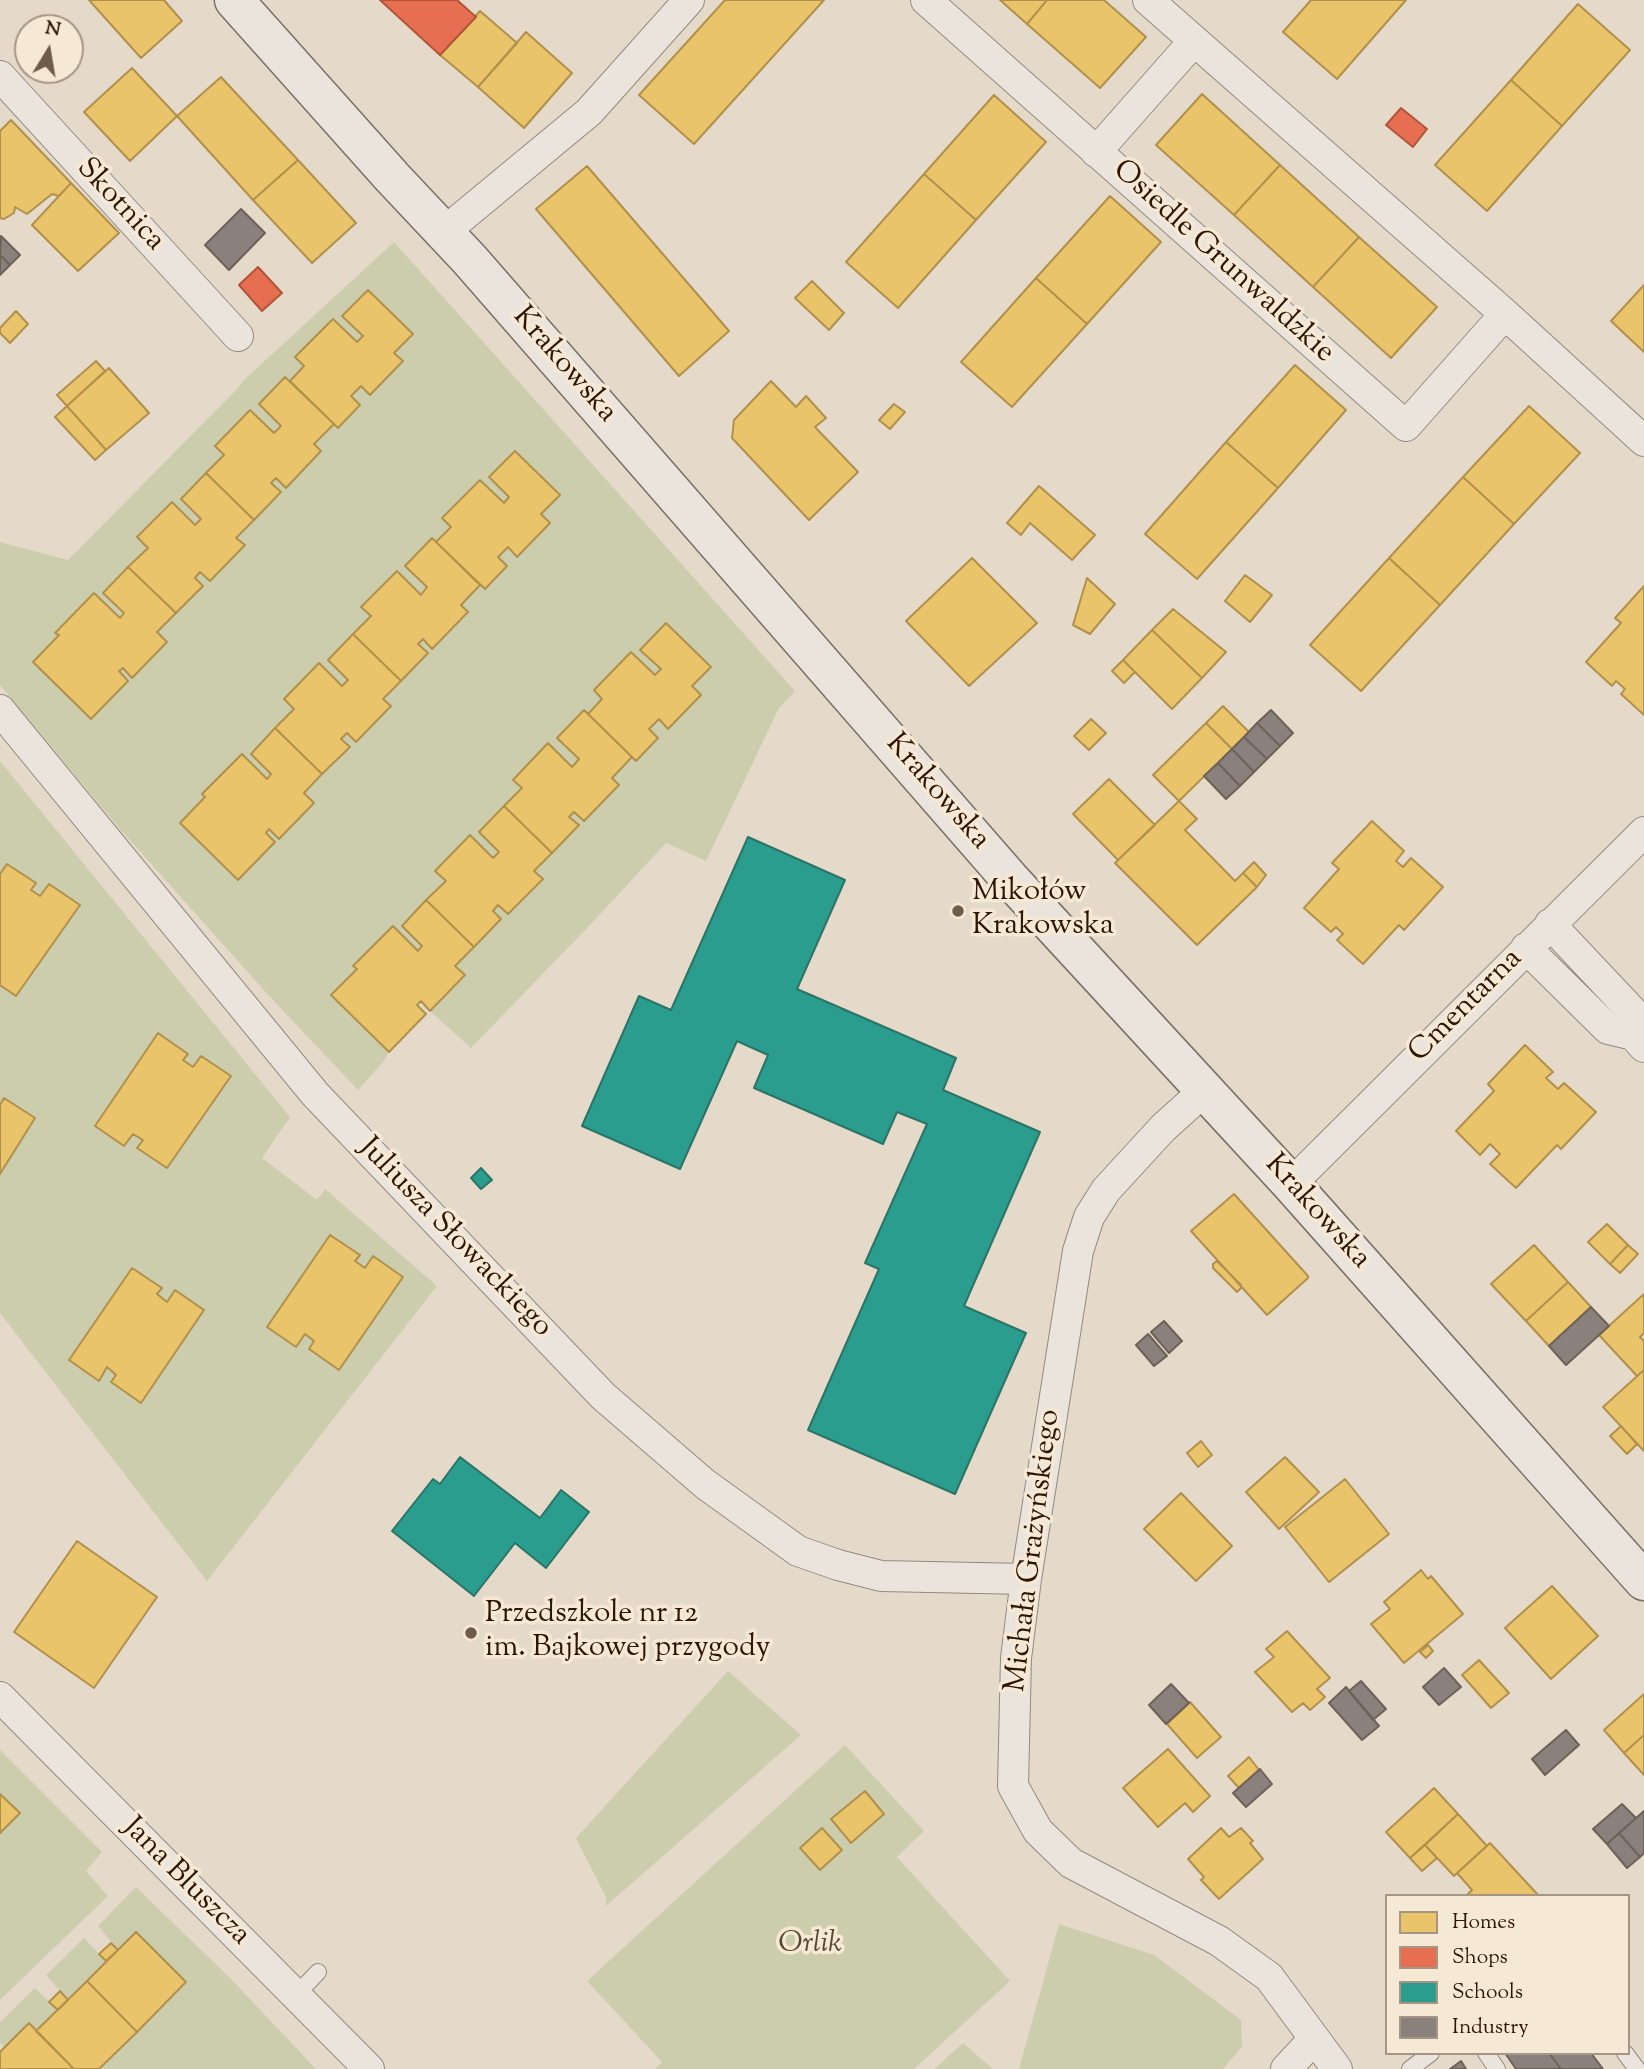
<!DOCTYPE html>
<html>
<head>
<meta charset="utf-8">
<style>
	body { margin:0 }
	#map { position:relative; width:1644px; height:2069px; overflow:hidden; background:#e5daca; font-family:"Sorts Mill Goudy",serif }
	canvas { display:block }
	.legend { position:absolute; left:1385px; top:1894px; width:245px; height:161px; box-sizing:border-box; background:#f5e9d5; border:2px solid #a59582; margin:0; padding:9px 12px; list-style:none; font-size:21px; color:#2e1605 }
	.legend li { display:flex; align-items:center; gap:14px; height:35px }
	.legend b { width:35px; border:2px solid #a59582 }
	.north { position:absolute; left:14px; top:14px; width:70px; height:70px; box-sizing:border-box; background:#f5e9d5; border:2px solid #a59582; border-radius:50%; rotate:11deg; font-size:19px; font-weight:700; line-height:28px; text-align:center; color:#2e1605 }
	.north::after { content:''; display:block; margin:auto; width:24px; height:32px; background:#6e5b4a; clip-path:polygon(50% 0,100% 100%,50% 72%,0 100%) }
</style>
</head>
<body>
<div id="map">
<canvas width="1644" height="2069"></canvas>
<ul class="legend">
<li><b style="height:19px;background:#e9c46a"></b>Homes</li>
<li><b style="height:19px;background:#e76f51"></b>Shops</li>
<li><b style="height:19px;background:#2a9d8f"></b>Schools</li>
<li><b style="height:19px;background:#8a817c"></b>Industry</li>
</ul>
<div class="north">N</div>
</div>
<script>
const g = document.querySelector('canvas').getContext('2d');
g.lineJoin = 'round';
function fill(path, color) {
  g.fillStyle = color;
  g.fill(path, 'evenodd');
}
function trace(path, color, width, dash) {
  g.strokeStyle = color;
  g.lineWidth = width;
  g.lineCap = dash ? 'butt' : 'round';
  g.setLineDash(dash || []);
  g.stroke(path);
}
function label(font, color, halo, rows, align = 'center') {
  g.font = font + ' "Sorts Mill Goudy",serif';
  g.lineWidth = 7;
  g.setLineDash([]);
  g.textBaseline = 'middle';
  g.strokeStyle = halo;
  g.fillStyle = color;
  for (const [text, x, y, turn = 0] of rows) {
    g.save();
    g.translate(x, y);
    g.rotate((+turn || 0) * Math.PI / 180);
    g.textAlign = isNaN(turn) ? turn : align;
    if (halo) g.strokeText(text, 0, 0);
    g.fillText(text, 0, 0);
    g.restore();
  }
}
fill(new Path2D(`
	M394,242L795,691L779,708L706,861L666,843L590,925L471,1048L420,1002L417,1005L426,1014L389,1052L383,1062L358,1090L270,997L120,829L0,685V542L68,560L236,390L244,380Z
	M0,761L290,1117L262,1158L317,1200L325,1189L437,1286L207,1581L0,1313Z
	M728,1671L801,1735L606,1906V1897L576,1838Z
	M845,1745L924,1831L897,1857L1010,1981L914,2069H655L662,2062L587,1981Z
	M0,1750L102,1852L86,1871L108,1896L0,2000V1833L20,1813L0,1794Z
	M136,1887L230,1978L316,2069H99L186,1982L136,1932L118,1950L98,1926Z
	M1059,1924L1154,1955L1241,2020L1242,2047L1223,2069H1019Z
	M84,1938L106,1961L68,2000L46,1975Z
	M35,1988L58,2010L36,2031L29,2024L4,2048L0,2043V2022Z
	M963,2043L993,2069H934Z`), '#cbcdad');
const homes = new Path2D(`
	M89,0H164L182,21L141,58Z
	M725,0H824L694,144L639,95Z
	M1000,0H1047L1027,24Z
	M1047,0H1104L1146,37L1100,88L1027,24Z
	M1311,0H1406L1337,79L1283,32Z
	M1578,4L1630,50L1562,126L1511,80Z
	M480,11L517,43L478,87L440,55Z
	M526,32L572,73L524,128L478,87Z
	M132,68L177,116L130,161L84,112Z
	M221,77L298,160L253,200L177,116Z
	M1511,80L1562,126L1487,211L1435,165Z
	M1202,94L1280,165L1234,215L1156,145Z
	M994,95L1046,142L976,220L924,174Z
	M11,120L71,183L59,196L52,194L27,214L15,207L14,213L4,219L0,218V131Z
	M298,160L356,223L312,263L253,200Z
	M1280,165L1359,237L1313,287L1234,215Z
	M587,166L729,331L679,376L536,209Z
	M924,174L976,220L898,308L846,262Z
	M71,183L119,233L78,271L32,225Z
	M1110,196L1161,242L1087,324L1036,278Z
	M1359,237L1437,307L1391,358L1313,287Z
	M1036,278L1087,324L1012,407L961,362Z
	M812,281L844,313L829,330L795,298Z
	M1644,285V352L1611,321Z
	M368,290L413,334L394,353L403,361L370,395L361,386L351,396L360,405L338,428L290,381L304,366L295,357L333,319L357,342L363,336L342,316Z
	M16,311L28,324L10,343L0,333V328Z
	M96,361L105,371L67,406L57,395Z
	M1295,365L1346,410L1278,488L1226,442Z
	M109,368L149,413L106,450L67,406Z
	M285,377L334,424L314,444L321,451L286,488L276,478L271,483L281,492L254,520L206,473L224,455L215,446L250,410L274,433L281,426L259,404Z
	M771,381L796,407L806,396L826,418L815,427L858,472L809,520L732,438L734,420Z
	M894,404L905,412L890,429L879,420Z
	M67,406L106,450L95,460L55,417Z
	M1529,406L1580,453L1514,524L1463,477Z
	M1226,442L1278,488L1197,579L1145,534Z
	M515,451L560,495L541,514L550,523L517,557L508,547L498,557L507,566L485,589L436,542L451,527L442,518L480,480L504,503L509,497L489,477Z
	M206,473L254,520L236,538L245,545L210,581L200,572L195,578L203,586L176,613L128,567L148,548L137,537L172,502L195,525L201,519L181,499Z
	M1463,477L1514,524L1440,605L1389,558Z
	M1039,486L1095,535L1072,560L1030,523L1021,535L1007,523Z
	M432,538L480,585L461,605L468,612L432,649L423,639L418,644L428,653L401,681L353,634L371,616L361,607L397,571L421,595L427,587L405,566Z
	M972,558L1037,623L969,686L906,621Z
	M1389,558L1440,605L1361,691L1310,645Z
	M128,567L176,613L157,632L167,642L132,678L123,668L119,671L128,681L91,719L33,662L59,635L55,633L94,593L120,618L124,613L103,593Z
	M1245,575L1272,595L1250,622L1225,601Z
	M1087,578L1115,604L1090,634L1073,625Z
	M1644,586V715L1621,694L1625,689L1616,681L1612,686L1586,662L1621,623L1615,618Z
	M1173,609L1226,652L1202,678L1152,630Z
	M666,623L711,667L692,686L701,695L668,729L659,719L649,729L658,738L636,761L588,714L602,699L594,690L631,652L655,675L661,669L640,650Z
	M1152,630L1202,678L1172,709L1123,660Z
	M353,634L401,681L383,699L391,706L356,742L347,733L341,739L350,747L322,774L275,728L294,709L284,699L319,663L342,686L348,680L328,660Z
	M1123,660L1135,672L1124,683L1112,671Z
	M1223,706L1249,732L1232,749L1206,723Z
	M584,710L632,757L612,778L619,785L584,821L574,812L569,817L579,825L552,853L504,806L522,788L513,780L548,743L572,767L579,759L557,738Z
	M1091,719L1106,733L1089,750L1074,736Z
	M1206,723L1232,749L1179,801L1153,775Z
	M275,728L322,774L304,793L314,803L279,839L269,829L266,833L275,842L238,880L180,823L205,797L202,794L242,754L267,779L271,774L251,754Z
	M1109,779L1155,825L1118,860L1073,814Z
	M1179,801L1197,819L1185,830L1235,881L1243,873L1257,887L1197,945L1115,863Z
	M504,806L552,853L534,871L543,879L508,914L498,905L493,911L501,919L474,947L426,900L446,881L435,871L470,835L493,858L499,852L479,832Z
	M1372,821L1404,851L1396,861L1403,867L1411,858L1443,887L1404,930L1399,925L1363,964L1337,940L1343,934L1336,927L1331,932L1304,908L1339,869L1332,863Z
	M1254,862L1266,875L1257,887L1243,873Z
	M7,864L36,883L31,890L40,896L49,884L80,905L16,996L0,985V874Z
	M426,900L474,947L455,966L465,975L430,1011L421,1001L417,1005L426,1014L389,1052L331,995L357,969L353,966L393,926L418,951L422,946L402,926Z
	M158,1033L188,1054L183,1060L193,1067L201,1056L231,1076L167,1168L137,1148L143,1140L133,1134L124,1146L95,1126Z
	M1525,1045L1553,1072L1546,1078L1558,1089L1564,1083L1596,1112L1561,1149L1557,1145L1516,1188L1490,1164L1500,1154L1490,1144L1480,1155L1456,1131L1494,1091L1488,1084Z
	M4,1098L35,1118L0,1174V1105Z
	M1234,1194L1308,1276V1278L1267,1315L1191,1231Z
	M1607,1224L1628,1245L1610,1264L1588,1242Z
	M330,1235L360,1255L355,1261L365,1268L373,1256L403,1277L339,1370L309,1349L314,1341L305,1334L296,1347L267,1327Z
	M1534,1245L1568,1282L1526,1321L1491,1284Z
	M1628,1245L1638,1254L1620,1273L1610,1264Z
	M1217,1261L1241,1285V1288L1237,1292L1213,1268V1264Z
	M132,1268L162,1288L157,1294L167,1302L175,1290L204,1310L141,1403L111,1382L116,1375L107,1367L99,1381L69,1360Z
	M1568,1282L1591,1307L1549,1346L1526,1321Z
	M1644,1294V1333L1640,1337L1644,1341V1370L1637,1376L1599,1335Z
	M1644,1370V1451L1603,1407Z
	M1621,1426L1637,1444L1627,1454L1610,1436Z
	M1201,1441L1212,1455L1198,1467L1187,1453Z
	M1285,1457L1319,1492L1279,1529L1246,1492Z
	M1345,1479L1389,1534L1329,1582L1285,1527Z
	M1181,1493L1232,1546L1196,1581L1144,1529Z
	M77,1541L157,1597L94,1688L14,1632Z
	M1421,1570L1428,1579L1431,1576L1463,1614L1404,1663L1371,1624L1390,1609L1384,1602Z
	M1552,1586L1598,1636L1551,1679L1505,1628Z
	M1287,1631L1330,1678L1317,1689L1325,1697L1310,1710L1303,1703L1292,1712L1255,1672L1274,1657L1266,1649Z
	M1428,1645L1433,1651L1426,1658L1420,1652Z
	M1479,1660L1509,1693L1491,1708L1462,1675Z
	M1644,1694V1735L1624,1753L1604,1730Z
	M1190,1702L1221,1737L1197,1758L1167,1724Z
	M1644,1735V1775L1624,1753Z
	M1168,1749L1210,1796L1193,1812L1185,1803L1158,1827L1123,1788Z
	M1249,1757L1259,1770L1239,1788L1228,1776Z
	M1434,1788L1458,1814L1410,1858L1386,1832Z
	M865,1791L884,1814L851,1843L831,1819Z
	M0,1794L20,1813L0,1833Z
	M1458,1814L1487,1846L1454,1876L1425,1845Z
	M822,1828L842,1850L820,1870L800,1848Z
	M1221,1828L1229,1837L1241,1828L1253,1841L1250,1843L1263,1859L1219,1899L1201,1880L1204,1877L1188,1859Z
	M1490,1843L1539,1896H1466L1472,1890L1457,1873Z
	M1425,1845L1437,1858L1422,1871L1410,1858Z
	M136,1932L186,1982L137,2032L87,1981Z
	M111,1943L118,1950L106,1961L99,1954Z
	M87,1981L137,2032L99,2069H74L36,2031Z
	M60,1991L68,2000L58,2010L49,2002Z
	M29,2023L72,2067L70,2069H0V2052Z`);
fill(homes, '#e9c46a');
trace(homes, '#b1904c', 2);
const shops = new Path2D(`
	M380,0H457L476,17L440,55Z
	M1401,108L1427,129L1413,147L1386,125Z
	M258,267L282,293L262,311L239,285Z`);
fill(shops, '#e76f51');
trace(shops, '#b0543a', 2);
const schools = new Path2D(`
	M748,837L845,880L797,989L956,1058L943,1090L1040,1132L964,1306L1026,1333L955,1494L808,1430L879,1269L865,1263L927,1124L897,1112L883,1144L754,1088L768,1055L737,1041L680,1169L582,1126L639,996L671,1010Z
	M481,1168L492,1180L481,1189L471,1178Z
	M460,1457L540,1518L561,1490L589,1512L546,1568L515,1543L474,1596L392,1531L433,1479L440,1484Z`);
fill(schools, '#2a9d8f');
trace(schools, '#2b7466', 2);
const industry = new Path2D(`
	M241,209L265,233L229,270L205,245Z
	M1,236L20,255L10,265L0,255Z
	M0,255L10,265L0,275Z
	M1271,710L1293,733L1280,746L1257,723Z
	M1257,723L1280,746L1267,759L1244,737Z
	M1244,737L1267,759L1254,772L1232,749Z
	M1232,749L1254,772L1240,786L1218,763Z
	M1218,763L1240,786L1226,799L1204,776Z
	M1591,1307L1609,1326L1566,1365L1549,1346Z
	M1164,1321L1182,1341L1169,1353L1151,1332Z
	M1148,1334L1167,1356L1154,1366L1136,1345Z
	M1444,1668L1461,1687L1439,1705L1423,1687Z
	M1361,1681L1386,1709L1373,1720L1349,1691Z
	M1171,1684L1189,1703L1166,1724L1149,1705Z
	M1346,1687L1379,1726L1362,1740L1329,1703Z
	M1566,1730L1579,1745L1545,1775L1532,1759Z
	M1260,1769L1272,1784L1246,1807L1233,1793Z
	M1622,1804L1636,1818L1607,1844L1593,1829Z
	M1644,1811V1853L1640,1857L1619,1833Z
	M1619,1833L1640,1857L1627,1868L1607,1844Z
	M1505,2053H1549L1561,2069H1516Z
	M1549,2053H1591L1603,2069H1561Z
	M1461,2061L1466,2069H1450Z`);
fill(industry, '#8a817c');
trace(industry, '#6e6158', 2);
const lane = new Path2D(`
	M296,1995L318,1972
	M1486,2053L1497,2069
	M1625,2053L1637,2069
	M1410,2069L1431,2053`);
const street = new Path2D(`
	M926,0L1406,426L1505,314
	M1148,0L1505,314L1644,441
	M0,76L238,336
	M1096,152L1194,41
	M444,232L589,112L689,0
	M0,710L315,1094L603,1396L705,1484L798,1551L838,1565L881,1576L1026,1579
	M1550,924L1632,1011L1633,1035
	M1526,948L1608,1029L1633,1035L1644,1047
	M1204,1091L1163,1128L1106,1190L1089,1217L1078,1251L1026,1579L1016,1658L1013,1786L1038,1831L1071,1863L1219,1941L1269,1977L1337,2069
	M1291,1184L1644,832
	M0,1697L369,2069
	M1286,2069L1314,2039`);
const secondary = new Path2D(`
	M234,0L392,177L470,260L1010,879L1291,1184L1644,1581`);
trace(lane, '#938a7f', 18);
trace(street, '#938a7f', 32);
trace(secondary, '#796f65', 41);
trace(lane, '#eae4dc', 16);
trace(street, '#eae4dc', 30);
trace(secondary, '#eae4dc', 38);
for (const [x, y, r, color] of [
	[958,911,7,"#6e5b4a"],
	[471,1633,7,"#6e5b4a"]
]) {
  const dot = new Path2D();
  dot.arc(x, y, r, 0, 2 * Math.PI);
  g.fillStyle = color;
  g.fill(dot);
  trace(dot, '#f5e9d5', 2.5);
}
label('30px', '#2e1605', '#f5e9d5', [
	["Skotnica",119,206,47],
	["Osiedle Grunwaldzkie",1222,263,42],
	["Krakowska",563,366,49],
	["Krakowska",936,793,49],
	["Cmentarna",1467,1007,-45],
	["Krakowska",1316,1213,48],
	["Juliusza Słowackiego",454,1239,46],
	["Michała Grażyńskiego",1035,1551,-83],
	["Jana Bluszcza",185,1883,45]
]);
label('30px', '#2e1605', '#f5e9d5', [
	["Mikołów",972,894],
	["Krakowska",972,928],
	["Przedszkole nr 12",485,1616],
	["im. Bajkowej przygody",485,1650]
], 'left');
label('italic 30px', '#564a30', '#f5e9d5', [
	["Orlik",810,1946]
]);
</script>
</body>
</html>
